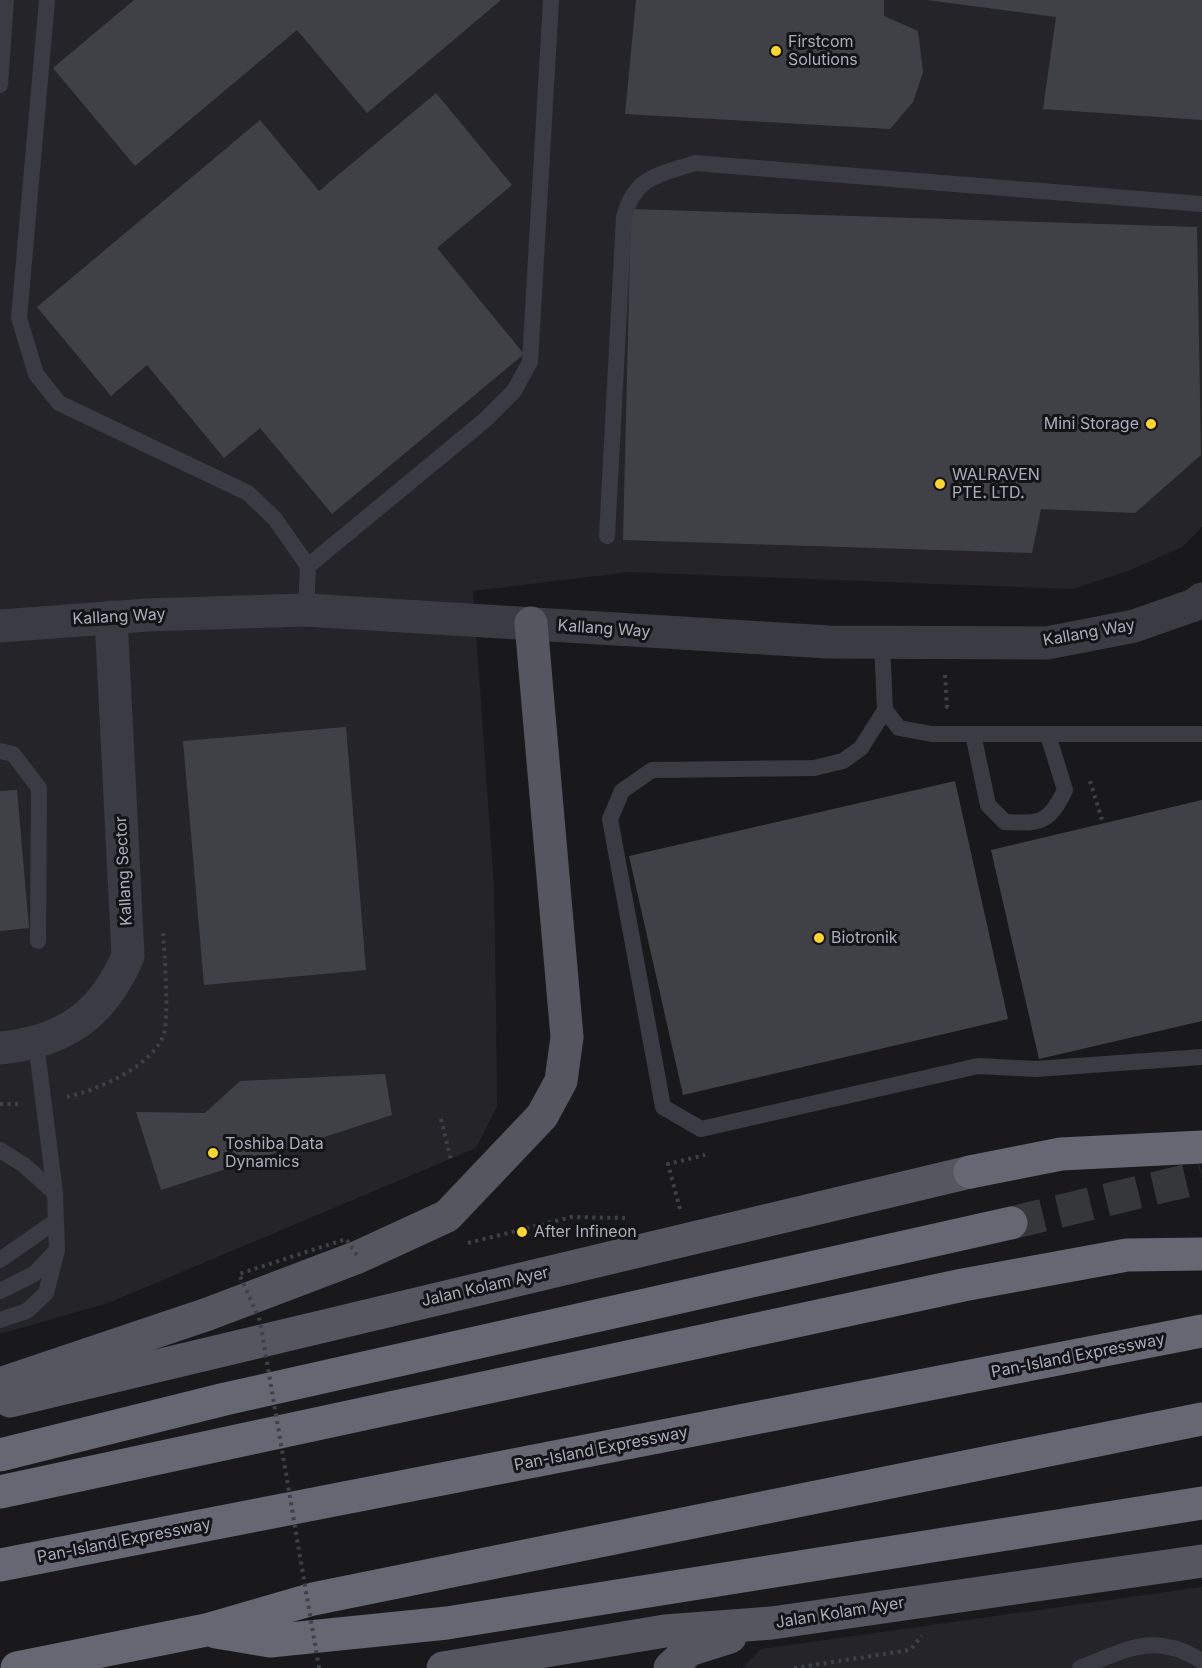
<!DOCTYPE html>
<html>
<head>
<meta charset="utf-8">
<style>
	body { margin:0 }
	canvas { display:block; background:#19191b }
</style>
</head>
<body>
<canvas width="1202" height="1668"></canvas>
<script>
const g = document.querySelector('canvas').getContext('2d');
g.lineJoin = 'round';
function fill(path, color) {
  g.fillStyle = color;
  g.fill(path, 'evenodd');
}
function trace(path, color, width, dash) {
  g.strokeStyle = color;
  g.lineWidth = width;
  g.lineCap = dash ? 'butt' : 'round';
  g.setLineDash(dash || []);
  g.stroke(path);
}
function label(font, color, halo, rows, align = 'center') {
  g.font = font + ' Inter,sans-serif';
  g.lineWidth = 6;
  g.setLineDash([]);
  g.textBaseline = 'middle';
  g.strokeStyle = halo;
  g.fillStyle = color;
  for (const [text, x, y, turn = 0] of rows) {
    g.save();
    g.translate(x, y);
    g.rotate((+turn || 0) * Math.PI / 180);
    g.textAlign = isNaN(turn) ? turn : align;
    if (halo) g.strokeText(text, 0, 0);
    g.fillText(text, 0, 0);
    g.restore();
  }
}
fill(new Path2D(`
	M0,0H1202V527L1182,547L1128,571L1072,589L629,572L473,591L494,888L496,1008L497,1106L476,1148L108,1303L0,1334Z
	M1202,1587V1668H742L761,1649Z`), '#252529');
fill(new Path2D(`
	M134,0H501L367,113L297,30L135,166L53,68Z
	M636,0H884V16L918,31L923,72L913,102L890,129L625,114Z
	M927,0H1202V120L1043,109L1056,17Z
	M436,93L512,185L437,248L524,354L332,514L260,428L224,458L147,365L111,396L37,307L260,120L319,191Z
	M631,209L1197,227L1201,455L1135,513L1041,509L1032,553L623,540Z
	M346,727L366,970L204,985L183,741Z
	M955,781L1008,1019L683,1095L629,856Z
	M17,790L29,928L0,931V791Z
	M1202,800V1021L1039,1059L991,850Z
	M385,1074L392,1115L161,1190L136,1112L205,1113L240,1081Z`), '#404146');
trace(new Path2D(`
	M1011,1223L1202,1177`), '#36373b', 33, [33, 16]);
trace(new Path2D(`
	M945,675L947,707H950
	M1090,781L1103,823
	M67,1097C97,1090 149,1068 163,1037C170,1020 164,951 163,930
	M0,1104H21
	M441,1119L451,1160
	M680,1209L668,1164L705,1155
	M468,1243L572,1217L625,1218
	M794,1668L910,1650L922,1636`), '#3f4148', 4, [3, 4.5]);
trace(new Path2D(`
	M47,0L19,318L36,374L59,403L248,493L275,519L308,566L306,610
	M0,85L6,0
	M607,536L624,217C635,176 659,175 695,163L1202,204
	M308,566L485,420L514,391L530,362L551,0
	M882,643L885,710L861,748L843,761L814,768L652,770L622,791L610,819L663,1107L701,1129L978,1066L1036,1069L1202,1057
	M885,710L899,728L932,734H1202
	M973,734L988,805L1005,822C1041,824 1049,823 1065,790L1048,735
	M0,751L13,754L39,788L38,941
	M0,1150L24,1165L55,1193
	M0,1260L56,1221
	M0,1291L34,1274L56,1251
	M0,1320L27,1311L46,1293L57,1250L55,1193L36,1043
	M1080,1668C1126,1650 1154,1631 1202,1661`), '#3b3c43', 16);
trace(new Path2D(`
	M0,1048C64,1042 103,1015 128,956L111,617`), '#3b3c43', 33);
trace(new Path2D(`
	M0,626L147,615L306,610L828,642L1047,643L1134,626L1194,605L1202,599`), '#3b3c43', 33);
trace(new Path2D(`
	M0,1384L208,1314L358,1257L447,1216L542,1116L561,1081L567,1037L531,623
	M10,1401L970,1172
	M443,1668L665,1631L772,1623L1202,1561
	M670,1668L689,1650L730,1637`), '#555660', 33);
trace(new Path2D(`
	M970,1172L1061,1154L1202,1147
	M0,1455L225,1399L1011,1223
	M0,1492L963,1285L1127,1255L1202,1254
	M0,1565L1202,1331
	M216,1632L270,1641L447,1623L1202,1503
	M17,1668L206,1630L313,1599L1202,1419`), '#656772', 33);
trace(new Path2D(`
	M319,1668L260,1321L239,1274L346,1239L358,1257`), '#3f4148', 4, [3, 4.5]);
for (const [x, y, r, color] of [
	[776,51,6,"#ffd62d"],
	[1151,424,6,"#ffd62d"],
	[940,484,6,"#ffd62d"],
	[819,938,6,"#ffd62d"],
	[213,1153,6,"#ffd62d"],
	[522,1232,6,"#ffd62d"]
]) {
  const dot = new Path2D();
  dot.arc(x, y, r, 0, 2 * Math.PI);
  g.fillStyle = color;
  g.fill(dot);
  trace(dot, '#141416', 2);
}
label('16px', '#aaadbc', '#141416', [
	["Firstcom",788,42],
	["Solutions",788,60],
	["Mini Storage",1139,424,"right"],
	["WALRAVEN",952,475],
	["PTE. LTD.",952,493],
	["Biotronik",831,938],
	["Toshiba Data",225,1144],
	["Dynamics",225,1162],
	["After Infineon",534,1232]
], 'left');
label('16px', '#aaadbc', '#141416', [
	["Kallang Way",119,617,-3],
	["Kallang Way",604,629,4],
	["Kallang Way",1089,633,-10],
	["Kallang Sector",124,871,-93],
	["Jalan Kolam Ayer",485,1287,-13],
	["Pan-Island Expressway",1078,1356,-11],
	["Pan-Island Expressway",601,1449,-11],
	["Pan-Island Expressway",124,1541,-11],
	["Jalan Kolam Ayer",840,1613,-9]
]);
</script>
</body>
</html>
